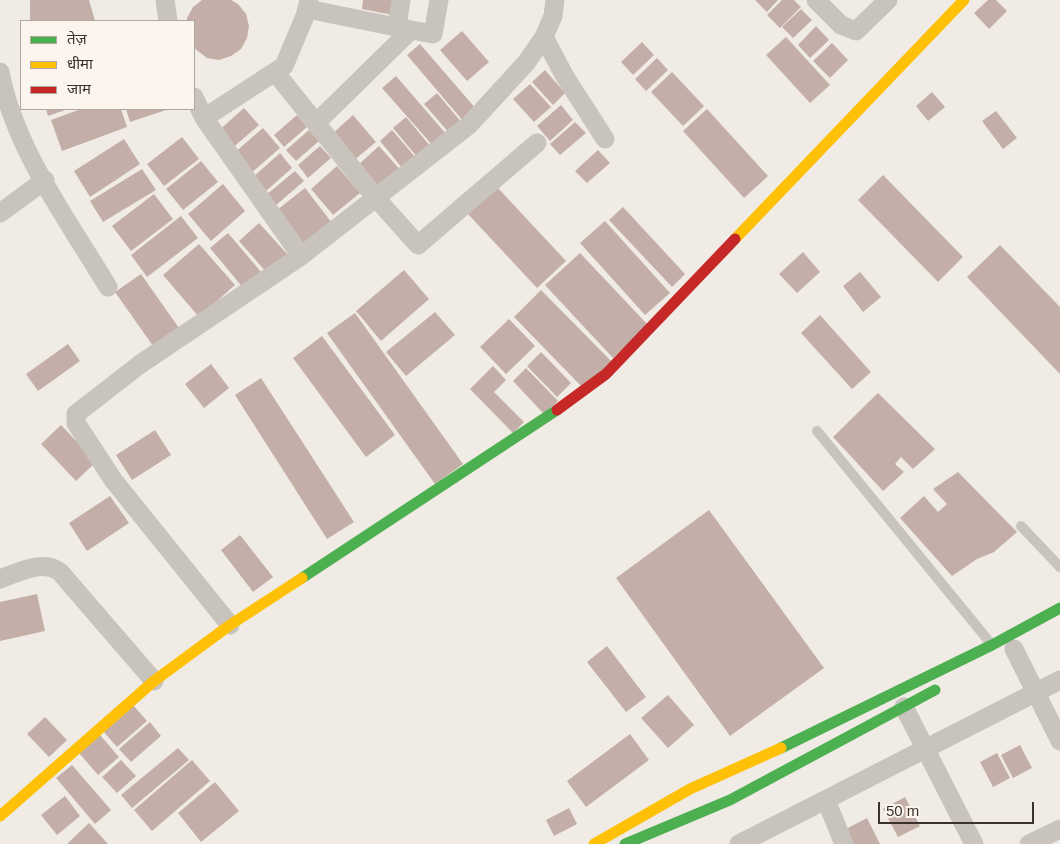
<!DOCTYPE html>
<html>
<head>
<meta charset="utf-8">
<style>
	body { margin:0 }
	#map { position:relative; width:1060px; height:844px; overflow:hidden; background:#f0ebe5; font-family:Helvetica,"Noto Sans Devanagari",sans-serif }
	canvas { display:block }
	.legend { position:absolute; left:20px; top:20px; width:175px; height:90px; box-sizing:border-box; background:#fbf5ee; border:1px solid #aea6a0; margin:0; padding:6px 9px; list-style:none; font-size:15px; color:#3b302b }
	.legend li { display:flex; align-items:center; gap:10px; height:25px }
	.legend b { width:25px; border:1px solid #aea6a0 }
	.scale { position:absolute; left:878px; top:802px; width:156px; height:22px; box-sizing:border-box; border:2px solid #3b302b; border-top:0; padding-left:6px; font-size:15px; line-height:18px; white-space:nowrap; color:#3b302b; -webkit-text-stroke:4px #fbf5ee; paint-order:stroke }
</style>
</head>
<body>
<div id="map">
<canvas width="1060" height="844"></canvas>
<ul class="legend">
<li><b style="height:6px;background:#4caf50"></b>तेज़</li>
<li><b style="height:6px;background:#ffc107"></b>धीमा</li>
<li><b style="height:6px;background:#c62828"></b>जाम</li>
</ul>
<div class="scale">50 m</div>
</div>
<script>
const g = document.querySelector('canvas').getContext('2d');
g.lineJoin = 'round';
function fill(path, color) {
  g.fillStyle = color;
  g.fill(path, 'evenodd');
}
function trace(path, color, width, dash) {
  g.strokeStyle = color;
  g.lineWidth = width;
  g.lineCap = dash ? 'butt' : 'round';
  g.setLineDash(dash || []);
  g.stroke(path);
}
fill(new Path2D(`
	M30,0H89L95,21H30Z
	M202,0H231L238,4L246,14L249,26L247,38L241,49L231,56L219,60L207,58L194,48V21H187V18L193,7Z
	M363,0H396L393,15L362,9Z
	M755,0H778L767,12Z
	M782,0H794L801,7L780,28L767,15Z
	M988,0H996L1007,11L989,29L974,13Z
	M801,9L812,20L793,38L782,27Z
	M816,26L829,40L810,58L798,45Z
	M462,31L489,62L467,81L440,50Z
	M786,37L830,85L810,103L766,55Z
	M642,42L654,55L633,75L621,62Z
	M832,43L848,60L830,78L813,61Z
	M420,44L477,110L464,122L407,55Z
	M657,58L668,70L646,91L635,79Z
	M545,70L565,93L553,105L532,82Z
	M672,72L704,106L683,126L651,92Z
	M396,76L447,135L434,147L382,88Z
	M530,84L551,107L534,122L513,99Z
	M932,92L945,107L928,121L916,106Z
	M437,93L462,123L450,134L424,104Z
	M561,105L573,120L550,141L537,126Z
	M244,108L259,125L230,150L216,133Z
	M46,109H68L48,116Z
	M81,109H121L127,127L62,151L51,120Z
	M126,109H169L130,122Z
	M707,109L768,176L744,198L683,131Z
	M996,111L1017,138L1003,149L982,121Z
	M297,115L307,127L284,147L274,135Z
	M353,115L376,142L353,161L331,135Z
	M406,117L431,147L418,158L393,128Z
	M575,122L586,133L560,155L550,144Z
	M263,128L280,148L250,174L233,154Z
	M309,130L319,141L296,161L286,150Z
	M392,130L416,158L403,169L380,141Z
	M182,137L199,159L164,186L147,164Z
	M124,139L140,164L90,197L74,171Z
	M320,146L331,158L308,178L298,165Z
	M379,146L403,173L380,192L357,166Z
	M598,150L610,163L587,183L575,171Z
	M280,153L292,168L266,191L253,177Z
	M201,161L218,182L183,210L166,189Z
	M337,166L360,193L333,215L311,189Z
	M142,169L156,190L103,222L90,201Z
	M295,171L304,181L275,206L266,195Z
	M883,175L963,257L938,282L858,200Z
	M223,184L245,211L211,241L188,214Z
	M497,187L566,261L537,288L468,214Z
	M305,188L332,223L304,245L277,210Z
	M154,194L173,219L131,251L112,226Z
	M623,207L685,274L672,287L609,220Z
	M181,216L198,238L147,277L131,255Z
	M605,221L670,293L645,315L580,243Z
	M259,223L288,255L267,273L239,241Z
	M228,233L262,273L244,289L210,248Z
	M199,244L235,285L199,317L163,275Z
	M1000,245L1060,307V374L967,277Z
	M803,252L820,272L797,293L779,274Z
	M580,253L648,325L613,358L545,285Z
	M404,270L429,299L381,341L356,311Z
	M860,272L881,297L863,312L843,286Z
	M141,274L179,328L153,346L115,292Z
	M541,290L612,362L584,389L514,317Z
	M435,312L455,335L406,376L386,352Z
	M355,313L463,464L435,484L327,333Z
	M820,315L871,372L852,389L801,333Z
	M509,319L535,346L506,374L480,347Z
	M322,336L395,435L366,457L293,358Z
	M68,344L80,361L38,391L26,374Z
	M541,352L571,383L557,397L527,366Z
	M211,364L229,388L204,408L185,384Z
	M493,366L506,380L494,392L524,422L513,433L470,389Z
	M526,368L558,401L544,414L513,381Z
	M261,378L354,522L327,539L235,395Z
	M878,393L935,449L913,469L901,457L895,464L904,472L883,491L833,437Z
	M61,425L96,462L76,481L41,444Z
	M155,430L171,455L132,480L116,455Z
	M958,472L1017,532L994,552L977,559L952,576L900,518L924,496L938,512L947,504L933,489Z
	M110,496L129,523L87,551L69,523Z
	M709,510L824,668L730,736L616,578Z
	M240,535L273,577L253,592L221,550Z
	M37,594L45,631L0,641V602Z
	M607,646L646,697L626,712L587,662Z
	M668,695L694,725L668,748L641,718Z
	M133,705L147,721L117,747L103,731Z
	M45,717L67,740L49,757L27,734Z
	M150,722L161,736L131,762L119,749Z
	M630,734L649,760L586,807L567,781Z
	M100,735L119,757L98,775L79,753Z
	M1020,745L1032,768L1013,778L1001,755Z
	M178,748L189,760L132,808L121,795Z
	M997,753L1010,778L993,787L980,762Z
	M121,760L136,776L117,793L102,777Z
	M192,760L210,781L152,831L134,810Z
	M72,765L111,810L95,824L56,778Z
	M215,782L239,811L201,842L178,813Z
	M65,796L80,816L57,835L41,815Z
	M905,797L920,826L898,837L883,809Z
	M569,808L577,824L554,836L546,820Z
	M867,818L880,844H851L844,830Z
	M89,823L108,844H67Z`), '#c3afa7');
trace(new Path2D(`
	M817,431L992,645
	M1021,526L1060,567`), '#c9c3be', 10);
trace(new Path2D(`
	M165,0L168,21
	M816,0L841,25L856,31L888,0
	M307,9L411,30L316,123
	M397,26L401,0
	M411,30L433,34L439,0
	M544,37L564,75L605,139
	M0,72C15,150 68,220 108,287
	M275,72L376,198L418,245L537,143
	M194,97L204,118L301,256
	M204,118L284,66L305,16L309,0
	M0,213L45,180
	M0,579C19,572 43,559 60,572L154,681
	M230,625L114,481L76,423V414L139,365L301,256L469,125L526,63L544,37L553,16L555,0
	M1014,649L1060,741
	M904,707L974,844
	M826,800L844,844
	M739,844L1060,680
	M1029,844L1060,829`), '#c9c3be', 19);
trace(new Path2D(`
	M302,578L557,410
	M781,748L992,645L1060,608
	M625,844L730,800L935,690`), '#4caf50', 11);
trace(new Path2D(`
	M735,239L964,0
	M0,816L154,681L230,625L302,578
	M594,844L690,789L781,748`), '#ffc107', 11);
trace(new Path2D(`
	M557,410L606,374L735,239`), '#c62828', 11);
</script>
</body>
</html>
